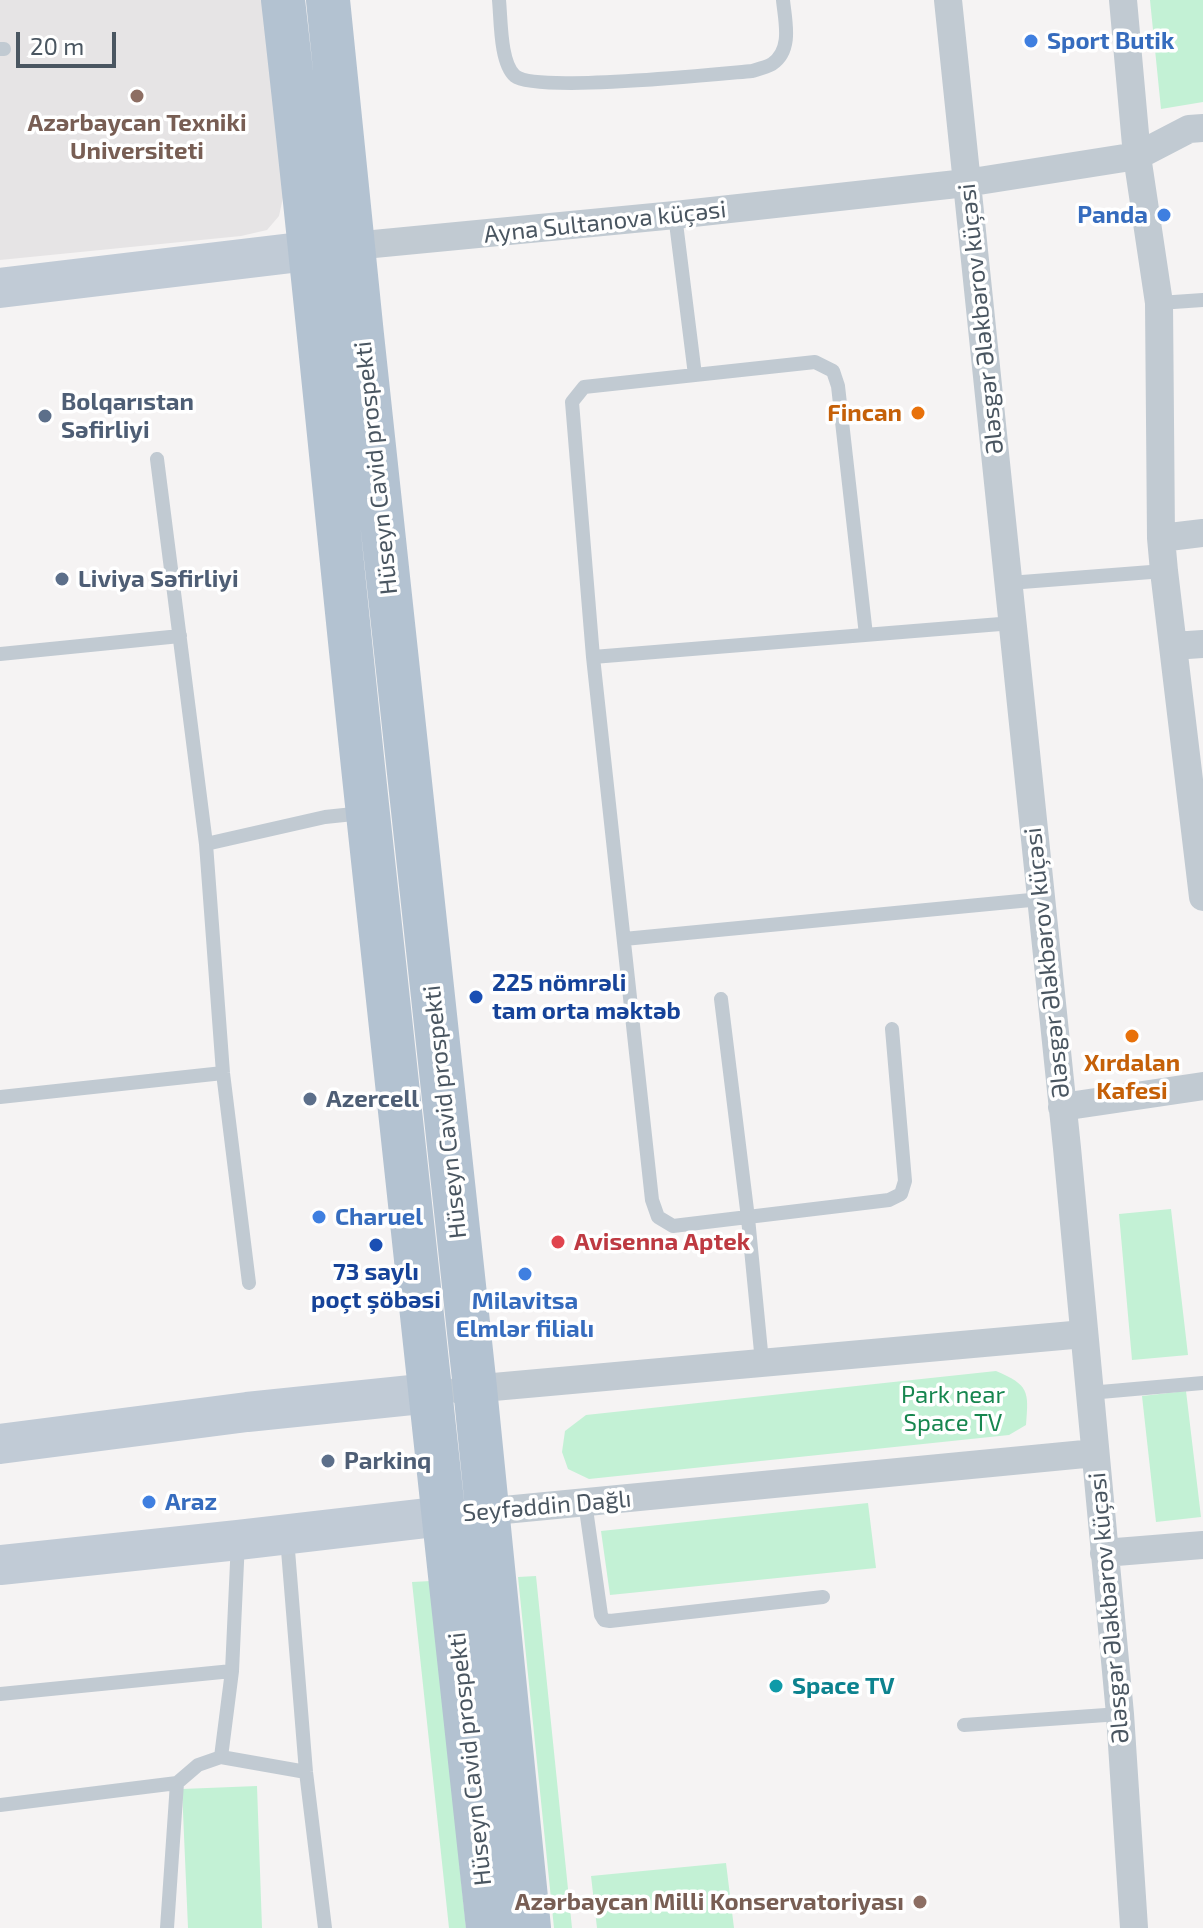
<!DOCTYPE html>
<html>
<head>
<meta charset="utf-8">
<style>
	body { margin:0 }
	#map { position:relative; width:1203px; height:1928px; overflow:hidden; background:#f5f3f3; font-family:"Exo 2",sans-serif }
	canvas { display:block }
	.scale { position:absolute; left:16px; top:32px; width:100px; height:36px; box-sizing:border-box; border:4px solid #4a5661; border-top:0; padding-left:10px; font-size:24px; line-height:28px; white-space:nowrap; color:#4a5661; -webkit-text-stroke:6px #fff; paint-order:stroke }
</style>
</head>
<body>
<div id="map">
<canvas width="1203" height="1928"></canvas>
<div class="scale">20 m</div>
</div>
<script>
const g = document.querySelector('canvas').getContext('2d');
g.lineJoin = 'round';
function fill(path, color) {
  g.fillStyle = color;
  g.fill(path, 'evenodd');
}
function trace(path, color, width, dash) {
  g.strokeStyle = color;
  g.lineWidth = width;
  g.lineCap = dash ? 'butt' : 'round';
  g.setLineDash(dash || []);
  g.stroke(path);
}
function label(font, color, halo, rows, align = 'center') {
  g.font = font + ' "Exo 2",sans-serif';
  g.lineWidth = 7;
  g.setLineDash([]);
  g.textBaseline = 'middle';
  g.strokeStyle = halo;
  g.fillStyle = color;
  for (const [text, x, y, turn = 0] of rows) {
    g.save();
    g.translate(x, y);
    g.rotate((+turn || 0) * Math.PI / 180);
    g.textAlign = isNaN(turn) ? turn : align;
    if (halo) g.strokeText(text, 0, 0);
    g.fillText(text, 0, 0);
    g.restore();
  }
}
fill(new Path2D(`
	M0,0H264L284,193L279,216L267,230L241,236L0,260Z`), '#e6e4e5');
fill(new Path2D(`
	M1150,0H1203V102L1161,109Z
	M1171,1209L1188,1355L1132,1360L1119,1214Z
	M996,1371C1029,1385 1029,1391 1026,1425L1009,1435L589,1479L568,1469L562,1452L565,1431L586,1415Z
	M1186,1391L1201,1517L1156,1522L1142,1396Z
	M868,1503L876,1568L610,1595L601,1531Z
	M536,1576L572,1928H554L518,1577Z
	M431,1581L466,1928H449L412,1582Z
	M257,1786L262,1928H188L182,1789Z
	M726,1863L734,1928H597L591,1876Z`), '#c3f1d5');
trace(new Path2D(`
	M499,0C501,20 500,63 515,76C536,93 717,74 752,71C759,69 767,67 772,64C793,50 785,21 783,0
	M0,49H4
	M675,215L695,375
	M1159,303L1203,300
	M157,459L206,844L223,1073L249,1283
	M1009,583L1164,571
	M866,635L838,386L833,371L815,362L584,387L572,402L593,657L652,1200L658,1217L673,1226L889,1200L901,1194L905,1181L892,1029
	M0,654L180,636
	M593,657L1013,623
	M206,844L325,817L363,813
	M624,939L1041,899
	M721,999L748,1218L762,1362
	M0,1097L223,1073
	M1089,1393L1203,1383
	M585,1502L601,1615L604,1620L610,1621L823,1597
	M287,1538L306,1772L325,1928
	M0,1694L232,1671L238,1541
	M964,1725L1120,1714
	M221,1757L306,1772
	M0,1805L177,1783L198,1765L221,1757L232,1671
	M167,1928L177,1783`), '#c1cad2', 14);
trace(new Path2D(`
	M948,0L1067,1148L1120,1714L1134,1928
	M1123,0L1137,156L1159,303L1161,538L1164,571L1203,897
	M353,246L675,215L966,183L1137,156L1189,129L1203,128
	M1161,538L1203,533
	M1173,646L1203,644
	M1062,1107L1203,1086
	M460,1390L1084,1334
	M473,1513L1095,1453
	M1104,1553L1203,1545`), '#c1cad2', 28);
trace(new Path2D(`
	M0,288L342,247
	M0,1444L247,1412L431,1393
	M0,1565L238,1540L444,1516`), '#c1cbd6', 40);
trace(new Path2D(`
	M283,0C314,271 339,543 368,814C407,1185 449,1557 488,1928
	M328,0L362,335L475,1388L529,1928`), '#b3c2d1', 44);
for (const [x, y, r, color] of [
	[1031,41,8,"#3f7fe0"],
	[137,96,8,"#8d6e63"],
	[1164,215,8,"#3f7fe0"],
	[918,413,8,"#e8710a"],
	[45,416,8,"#5c6f8a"],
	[62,579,8,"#5c6f8a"],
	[476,997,8,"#1a4fb4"],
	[1132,1036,8,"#e8710a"],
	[310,1099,8,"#5c6f8a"],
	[319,1217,8,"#3f7fe0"],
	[558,1242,8,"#e0444e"],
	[376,1245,8,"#1a4fb4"],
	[525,1274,8,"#3f7fe0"],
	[328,1461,8,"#5c6f8a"],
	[149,1502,8,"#3f7fe0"],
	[776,1686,8,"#0f9aa8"],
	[920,1902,8,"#8d6e63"]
]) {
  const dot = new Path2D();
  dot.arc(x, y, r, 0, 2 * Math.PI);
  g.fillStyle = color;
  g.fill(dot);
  trace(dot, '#fff', 3);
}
label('bold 24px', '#366cbe', '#fff', [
	["Sport Butik",1047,41],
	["Panda",1148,215,"right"],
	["Charuel",335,1217],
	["Milavitsa",525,1301,"center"],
	["Elmlər filialı",525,1329,"center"],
	["Araz",165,1502]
], 'left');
label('bold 24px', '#785e54', '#fff', [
	["Azərbaycan Texniki",137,123],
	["Universiteti",137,151],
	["Azərbaycan Milli Konservatoriyası",904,1902,"right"]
]);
label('24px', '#4a5661', '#fff', [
	["Ayna Sultanova küçəsi",605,222,-6],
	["Ələsgər Ələkbərov küçəsi",981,319,-96],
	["Hüseyn Cavid prospekti",376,468,-96],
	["Ələsgər Ələkbərov küçəsi",1047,963,-96],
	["Hüseyn Cavid prospekti",445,1112,-96],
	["Seyfəddin Dağlı",547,1506,-5],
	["Ələsgər Ələkbərov küçəsi",1109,1608,-95],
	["Hüseyn Cavid prospekti",470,1759,-96]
]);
label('bold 24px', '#4e5e75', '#fff', [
	["Bolqarıstan",61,402],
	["Səfirliyi",61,430],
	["Liviya Səfirliyi",78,579],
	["Azercell",326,1099],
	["Parkinq",344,1461]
], 'left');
label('bold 24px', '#c56008', '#fff', [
	["Fincan",902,413],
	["Xırdalan",1132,1063,"center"],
	["Kafesi",1132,1091,"center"]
], 'right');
label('bold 24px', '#164399', '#fff', [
	["225 nömrəli",492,983],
	["tam orta məktəb",492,1011],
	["73 saylı",376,1272,"center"],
	["poçt şöbəsi",376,1300,"center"]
], 'left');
label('bold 24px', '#be3a42', '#fff', [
	["Avisenna Aptek",574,1242]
], 'left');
label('24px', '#17864f', '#fff', [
	["Park near",953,1395],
	["Space TV",953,1423]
]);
label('bold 24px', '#0d838f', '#fff', [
	["Space TV",792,1686]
], 'left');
</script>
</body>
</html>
